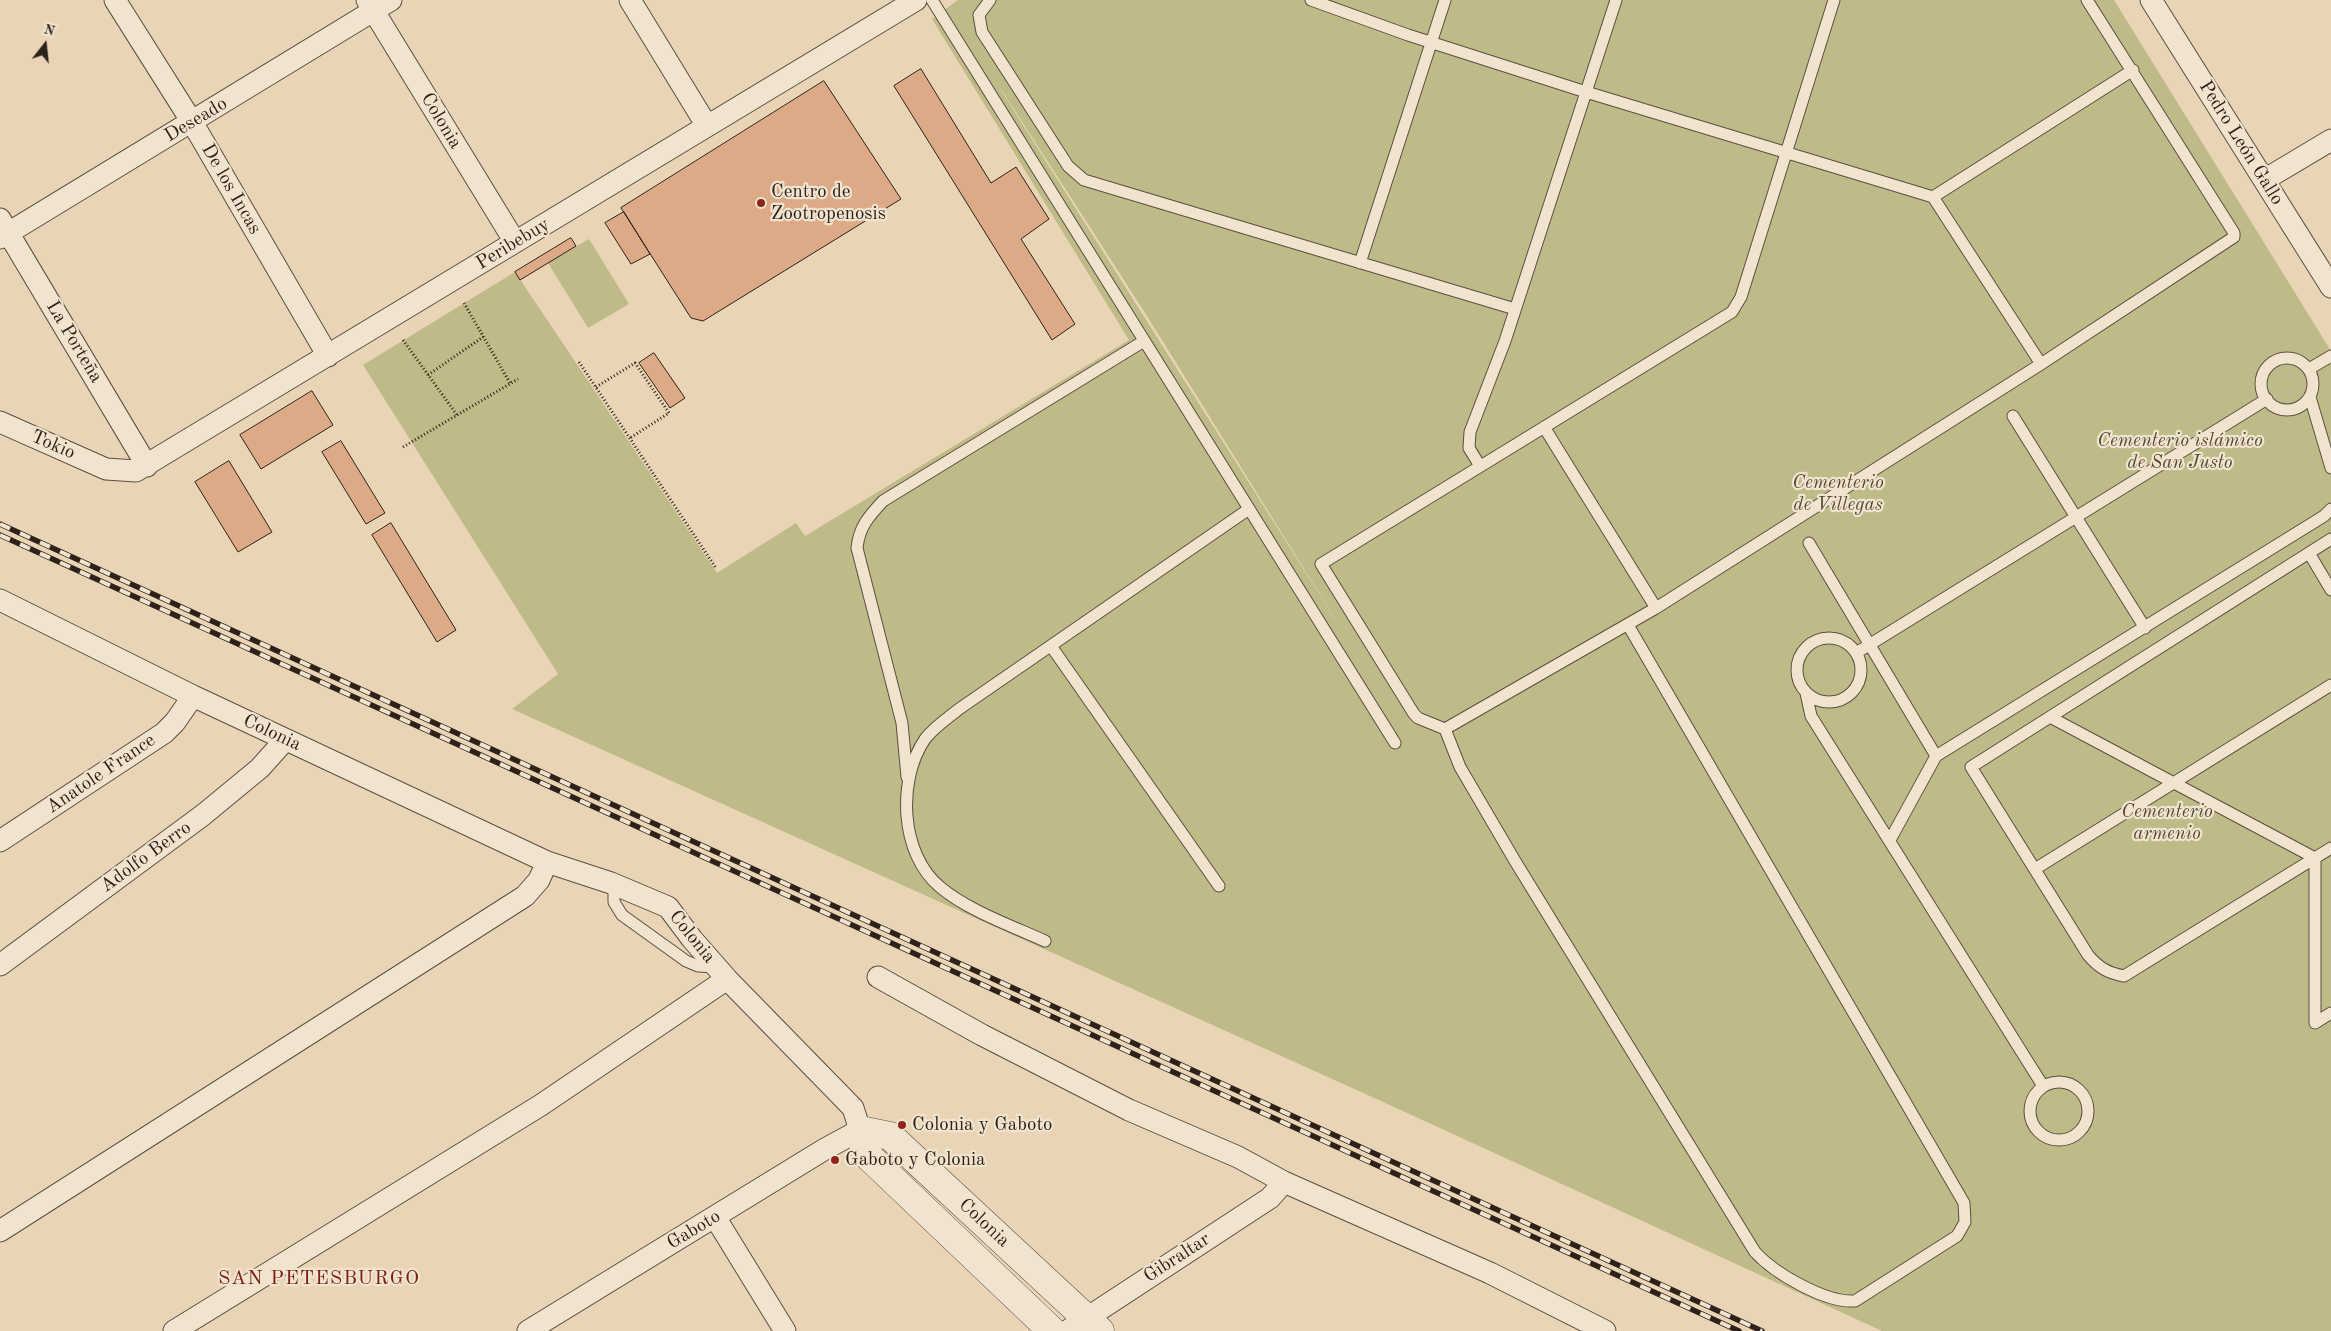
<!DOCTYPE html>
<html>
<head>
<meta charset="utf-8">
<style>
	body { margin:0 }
	#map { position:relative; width:2331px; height:1331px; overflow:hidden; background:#e9d5b5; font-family:"Old Standard TT",serif }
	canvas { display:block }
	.north { position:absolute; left:20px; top:20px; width:50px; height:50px; -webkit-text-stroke:4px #f1e4cf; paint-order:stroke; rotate:16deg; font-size:14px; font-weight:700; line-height:20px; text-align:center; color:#2d2119 }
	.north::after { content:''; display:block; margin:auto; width:18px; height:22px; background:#2d2119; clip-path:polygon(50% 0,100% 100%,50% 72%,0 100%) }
</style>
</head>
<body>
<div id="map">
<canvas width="2331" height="1331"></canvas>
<div class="north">N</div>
</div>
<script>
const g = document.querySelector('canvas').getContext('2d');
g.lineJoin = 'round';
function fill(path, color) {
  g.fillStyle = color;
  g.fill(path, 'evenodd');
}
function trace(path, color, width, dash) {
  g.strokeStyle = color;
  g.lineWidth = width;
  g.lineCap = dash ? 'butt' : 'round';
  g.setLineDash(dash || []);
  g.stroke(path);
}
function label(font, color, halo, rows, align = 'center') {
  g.font = font + ' "Old Standard TT",serif';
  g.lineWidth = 4.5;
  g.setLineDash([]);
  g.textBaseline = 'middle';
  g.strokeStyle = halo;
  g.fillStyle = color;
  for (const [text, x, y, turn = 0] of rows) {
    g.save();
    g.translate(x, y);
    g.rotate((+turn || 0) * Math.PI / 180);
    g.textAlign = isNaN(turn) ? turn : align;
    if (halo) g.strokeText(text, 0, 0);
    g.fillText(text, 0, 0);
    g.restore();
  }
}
fill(new Path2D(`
	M958,0H2114L2331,351V1331H1882L1381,1101L512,709L558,674L363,365L515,272L717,573L796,523L805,536L1129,340L932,19ZM1001,89L1147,316L1347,638L1001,90Z
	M589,239L629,304L588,328L548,263Z`), '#bebb88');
const building = new Path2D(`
	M921,69L991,183L1016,167L1049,219L1021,239L1075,324L1052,340L894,86Z
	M824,81L901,199L703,321L691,318L621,208Z
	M624,212L650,254L631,264L605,223Z
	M571,238L576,246L520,280L515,272Z
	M654,353L685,398L670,408L639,363Z
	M312,391L333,425L261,469L240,435Z
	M341,441L385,513L366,524L322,452Z
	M229,461L272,532L238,552L195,482Z
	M391,523L456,630L437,642L372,535Z`);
fill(building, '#ddaa87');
trace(building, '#2d2119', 1);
const service = new Path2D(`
	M932,0L1395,743
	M990,0L979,15L982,32L1068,166L1084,180L1515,309
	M1311,0L1408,35L1586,92L1933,197L2041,364
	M1933,197L2133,70
	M1360,263L1445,0
	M2261 384a26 26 0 1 1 52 0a26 26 0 1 1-52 0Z
	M2309,369L2331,356
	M2310,397L2331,468
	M2013,416L2145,628
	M1544,427L1656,608
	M1480,466L1469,448L1470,432L1505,341L1616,0
	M2331,539L1971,767L2088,955C2099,968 2108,973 2124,976L2331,848
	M1809,543L1936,756L1890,840
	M2309,553L2331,590
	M1628,625L1964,1203L1965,1222L1957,1236L1855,1301C1826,1303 1775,1274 1755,1252L1515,861L1460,767L1445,729L1418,718L1414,714L1321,564L1732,312L1741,297L1834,0
	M1797 670a32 32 0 1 1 64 0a32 32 0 1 1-64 0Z
	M1051,646L1219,886
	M1856,653L2267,399
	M1806,693L1811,716L2043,1086
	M2050,717L2315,858
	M1445,729L1656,608L2041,364L2234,237V233L2087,0
	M1936,756L2324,516L2331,509
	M907,777L902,723L857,548C859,527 869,516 883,501L1144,341
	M2315,858V1023L2331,1013
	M2035,869L2331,685
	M614,885V902L622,915L686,961L698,966L716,967
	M1045,941C1012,926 967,910 940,887C900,854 897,780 925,739C934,727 948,718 959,709L1249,509
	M2030 1111a29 29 0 1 1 58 0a29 29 0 1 1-58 0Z`);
const minor = new Path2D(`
	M115,0L192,122L328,356
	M367,0L515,242
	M630,0L707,126
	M2151,0L2331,287
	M2264,180L2331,140
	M0,219L147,466
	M0,238L391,0
	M0,422L106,469L136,471L916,0
	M0,600L193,696L547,862L611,883L668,907L692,939L727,979L853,1108L860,1130L825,1149L528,1331
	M0,841L164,733L175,722L193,696
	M0,965L203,815L260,768L285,740
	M878,977L982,1035L1129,1110L1238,1157L1284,1182L1490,1273L1605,1331
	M715,1217L785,1331
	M0,1231L525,896L539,880L547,862
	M174,1331L541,1105L727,979
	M1067,1331L1270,1198L1284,1182`);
const tertiary = new Path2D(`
	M1052,1331L865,1153L860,1130L890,1136L1100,1331`);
trace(service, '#5c4e40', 13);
trace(minor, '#5c4e40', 23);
trace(tertiary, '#5c4e40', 29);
trace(new Path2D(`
	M464,303L510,383
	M403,340L457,415
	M579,362L716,568
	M428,375L483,337
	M596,387L635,363L669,413L630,438
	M403,447L518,379`), '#2d2119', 3, [1, 2.5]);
trace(service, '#f1e4cf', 11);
trace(minor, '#f1e4cf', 21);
trace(tertiary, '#f1e4cf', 28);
const rail = new Path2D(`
	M0,524L1762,1331
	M0,535L1739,1331`);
trace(rail, '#2d2119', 5.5);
trace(rail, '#f1e4cf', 4, [11]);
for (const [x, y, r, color] of [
	[761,203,5,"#8f2418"],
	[902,1125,5,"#8f2418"],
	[835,1160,5,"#8f2418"]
]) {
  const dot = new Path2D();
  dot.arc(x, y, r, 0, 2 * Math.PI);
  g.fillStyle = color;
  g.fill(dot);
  trace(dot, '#f1e4cf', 2);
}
label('19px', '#2d2119', '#f1e4cf', [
	["Deseado",196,120,-31],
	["Colonia",441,121,59],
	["Pedro León Gallo",2241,143,58],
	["De los Incas",231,189,60],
	["Peribebuy",513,244,-31],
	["La Porteña",74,342,59],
	["Tokio",53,445,24],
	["Colonia",272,733,25],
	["Anatole France",101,774,-34],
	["Adolfo Berro",146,857,-36],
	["Colonia",692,937,51],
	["Colonia",984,1223,43],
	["Gaboto",694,1230,-31],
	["Gibraltar",1177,1258,-33]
]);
label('19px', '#2d2119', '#f1e4cf', [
	["Centro de",771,192],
	["Zootropenosis",771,214],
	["Colonia y Gaboto",912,1125],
	["Gaboto y Colonia",845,1160]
], 'left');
label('italic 19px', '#514835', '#f1e4cf', [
	["Cementerio islámico",2180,441],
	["de San Justo",2180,463],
	["Cementerio",1838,483],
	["de Villegas",1838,505],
	["Cementerio",2167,812],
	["armenio",2167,834]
]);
g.letterSpacing = '1px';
label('20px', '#7a1f14', '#f1e4cf', [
	["SAN PETESBURGO",319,1279]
]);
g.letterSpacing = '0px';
</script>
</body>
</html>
